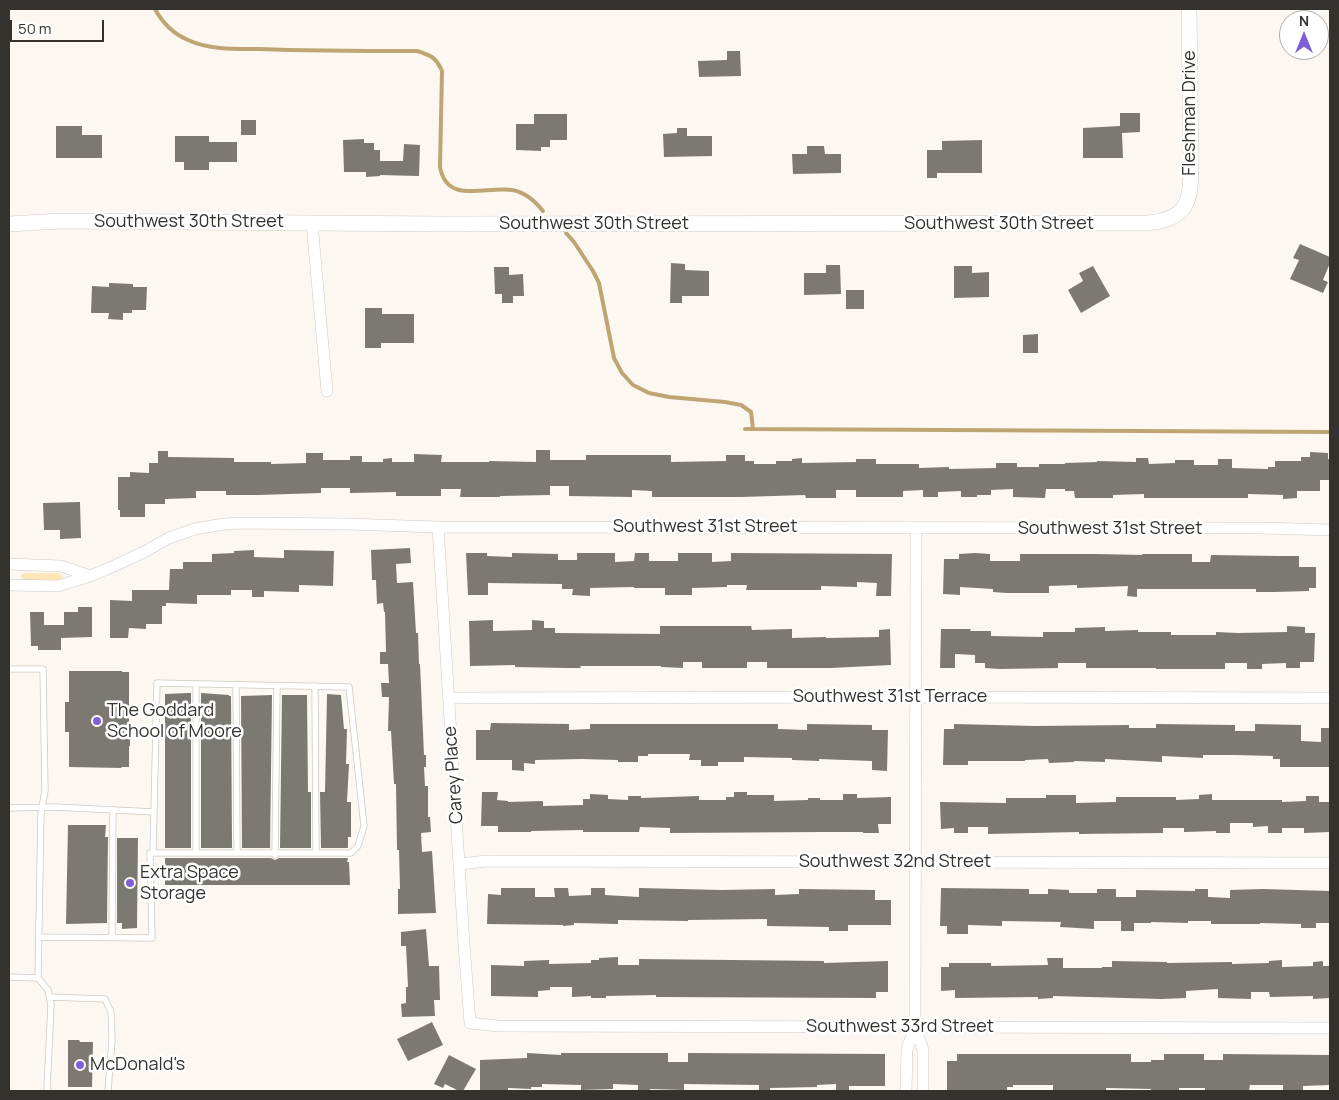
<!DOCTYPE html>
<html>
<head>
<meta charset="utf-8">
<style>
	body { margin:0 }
	#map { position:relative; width:1339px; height:1100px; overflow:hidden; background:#fcf8f1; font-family:Manrope,sans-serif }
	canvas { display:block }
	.frame { position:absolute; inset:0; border:10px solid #33322f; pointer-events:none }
	.north { position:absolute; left:1279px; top:10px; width:50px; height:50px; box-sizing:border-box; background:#fff; border:1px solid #adadac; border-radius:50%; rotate:0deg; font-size:14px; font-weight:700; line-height:20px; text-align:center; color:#33322f }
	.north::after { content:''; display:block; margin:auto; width:18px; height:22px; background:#7f5ed8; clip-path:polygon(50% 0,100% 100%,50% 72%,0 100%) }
	.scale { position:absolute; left:10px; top:20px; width:94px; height:22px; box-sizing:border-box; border:2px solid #33322f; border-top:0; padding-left:6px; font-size:15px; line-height:18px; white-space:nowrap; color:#33322f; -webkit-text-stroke:4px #fff; paint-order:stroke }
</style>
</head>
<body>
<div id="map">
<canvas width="1339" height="1100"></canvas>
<div class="frame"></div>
<div class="north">N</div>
<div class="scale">50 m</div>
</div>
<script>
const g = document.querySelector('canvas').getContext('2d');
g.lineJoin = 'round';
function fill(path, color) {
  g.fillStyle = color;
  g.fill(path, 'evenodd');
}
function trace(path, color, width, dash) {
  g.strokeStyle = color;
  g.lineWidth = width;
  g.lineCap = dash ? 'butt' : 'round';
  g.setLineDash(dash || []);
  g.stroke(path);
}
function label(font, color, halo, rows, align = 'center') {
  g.font = font + ' Manrope,sans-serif';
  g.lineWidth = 5;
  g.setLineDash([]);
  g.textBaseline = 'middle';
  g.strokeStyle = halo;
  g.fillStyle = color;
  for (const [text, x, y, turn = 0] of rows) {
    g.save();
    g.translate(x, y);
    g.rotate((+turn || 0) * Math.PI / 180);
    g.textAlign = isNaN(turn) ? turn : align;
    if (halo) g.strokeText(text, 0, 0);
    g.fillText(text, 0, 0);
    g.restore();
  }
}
fill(new Path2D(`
	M25,573H59L63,576L61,580H25L20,576Z`), '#ffe6b8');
trace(new Path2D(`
	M155,9C162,22 174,34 188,40C209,50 236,49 260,49C312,51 364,51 417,51C430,55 436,57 442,71L440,167C447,205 485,186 512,190C525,192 535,201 543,211
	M566,233L574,242L593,271L599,283L614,358L622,373L633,385L649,393L669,397L725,402L741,405L751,412L753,429H745
	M753,429L1330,432`), '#bfa574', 4);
fill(new Path2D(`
	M727,51H740L741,76L699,77L698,61L727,60Z
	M1120,113H1140V132L1122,133L1123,158H1083V128L1120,126Z
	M534,114H567V140H550V147H541V151L516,150V124H534Z
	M241,120H256V135H241Z
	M56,126H82V135H102V158H56Z
	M677,128H687V136H712V156L664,157L663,134L677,133Z
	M175,136H209V142H237V162H209V170H184V162H175Z
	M364,139V143H374V150H380V161H403L404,144L420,145L419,176L380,175V176L366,177V172H344L343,140Z
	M982,140V173H937V178H927V150H942V141Z
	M807,146H824L825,154H841V173L793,174L792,154H807Z
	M1300,244L1330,257V263L1323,280L1328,282L1323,293L1290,279L1299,260L1293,258Z
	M671,263L685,264V270L709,271V296H682V303H670Z
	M826,265H840L841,294L804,295V273H826Z
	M954,266H972V273L989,272V297L954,298Z
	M1093,266L1110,296L1081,313L1068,290L1083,281L1079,273Z
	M494,267H509V275L523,274L524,296H513V303H502V294H495Z
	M109,283L133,284V287H147L146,310H132V313H123V320L108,319L109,313H91L92,286L109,287Z
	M846,290H864V309H846Z
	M365,308H382V314H414V343H381V348H365Z
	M1038,334V353H1023V335Z
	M536,450H550V460H586V455H671V462L726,461V455H745V461H754V464H776V461H792V459L802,458V463L856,462V459H876V464H919V468L949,467V469L996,468V463H1017V467H1039V464H1065V463L1097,462V461L1136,462V458H1148L1149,464L1175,463V460H1194V465H1218V459H1232V468L1268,469V467H1275V461H1301V457H1310V452L1328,453V459H1330V480H1320V491H1297V498L1283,499V495L1248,494V498H1144V494L1113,495V498H1075L1074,491H1065V489H1046L1045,498L1013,497V489L991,490V495H977V497H961V491L938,492V497H923V490L903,491V497H856V490H836V498H806L805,495L741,497H652V491L632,490V497L569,496V486H550V495L500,496V497H460L461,489H441V496H396V492L350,493V488H321V493L258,495H226V491H196V498L165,499V504H145V517H120V510H118V477H130V472L149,473V463H158V451H168V457L234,458V462H271V464L306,463V453H323V460H350V456H362V462H383V459L392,458V462H414V454L442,455L441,462H489V461L536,462Z
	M80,502L81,538L60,539V530H44L43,503Z
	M410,548L411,563L396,564L397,583L413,582L416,633H418L419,664H420L424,755H426V767H424L425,786H428V817H430L431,832L421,833L422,852L432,851L436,913L398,914V889H400L399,850H397L396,784H394L391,731H388L389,697H382L381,683H389L388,664H380V652H386L385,612H384L383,603L377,604L376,580H372L371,550Z
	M254,550V557L284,558V550L334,551L333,586L299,585V592L264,591V597H252V590H231V595H197V604L166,603V606H162V624H146V629L129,628L128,638H110V600L132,601V590H169L170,569H183V562H212V554L234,553V551Z
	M466,553H487V556L512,557V553L558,554V560H577V553H615V562L634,561L635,553H649V561H678V553H712V562L731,561V553L892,554L891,596H876L877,583L857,582V587L821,586V590H746L747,585H727V587L692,588V595H665V588H634V587L590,588V596L572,595L573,589H562V584L488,583V595H468Z
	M975,553L990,554V561H1020V554H1097L1142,555V554H1192V562H1210L1211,555L1279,556H1299V567H1316V588H1309V591L1274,592H1256V589H1137V597L1127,596L1128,586L1077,588V585L1049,586V593H1006L993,592V589L960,587V595L943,594L944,559H959V554Z
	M78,607H92V637L61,638V650H38V646H31L30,612H44V625H64V612H78Z
	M493,620V631L532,630V620L544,621V628H555V633L660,634V626H751L752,630L792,629V638L826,637V638L879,637V630L890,629L891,665L831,668H767V662H747V668H702V662H683V668L661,667V666H580L581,668H566L515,667V665L470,666L469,621Z
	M1287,626L1305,627V633H1315L1314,662H1300V668H1286V663L1262,664V669H1247V663H1225V669H1156V668H1086V663H1058V668L1000,669L985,668V663H975V655L955,654V668H940L941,629H971L970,631H991V636L1043,637V632H1075V628L1105,627V631L1138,630V632H1171V635H1216V632L1238,633L1287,632Z
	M69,671H122V672H129V726L130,727V746H129V767H121L122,768L69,767V732H65V702H69Z
	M189,693H191V848H165V694Z
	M201,693L229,695V696H231L232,848H201Z
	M327,694L341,695L344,729H347L346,764H349L347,802H351V837H348V848H321L320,792H325Z
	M272,695L270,848H242L241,696Z
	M282,695H307L308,792H311V848H280Z
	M491,723L569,724V730L590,729V724H778V729L807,730V724L872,725V730H888L887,771L872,770V761L819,759V761L792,760V758L744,757V762H718V766H701V760H689L690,754H648V756H638V762H618V760L582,759L535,760V764L524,763V771L512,770V760H476V730H490Z
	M954,724L1036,726L1129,725V728H1156V724L1235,725V731H1255V724L1301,725V741L1321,742V728H1330V767H1280V759H1273V756L1235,755H1203V758L1162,756V762L1105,759V762L1074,761V762L1049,763L1048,759L1025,760V761H968V765H943L944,729H954Z
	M482,792H498L497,800L508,801V802L543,801V806L583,805V799H590V794L608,795V799L628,800V796H641V798L699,796V800H726V797H734V792H747V795H774V801L808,800V798H820V800H843V794H857V798L891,797V824H878L879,833H863V832H823L670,833V828L640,827L639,832H583V830L531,831V832H498V826H481Z
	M1212,794V800H1282V802L1306,801V796H1319V802H1330V832L1304,833V828H1282V833H1268V826L1253,827V823H1230V833H1216V831L1184,832V828H1163V833L1079,834V832L988,834V827H968V833H954V828L941,829L940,802L1006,803V798H1046V795H1076V803L1116,802V797H1176V800L1199,799V795Z
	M68,825H106L105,837H108L107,923L66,924Z
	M117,838H138L137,928L122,929V923H117Z
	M165,858H271L275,860L279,858H348L347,862H349L350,885H165Z
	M501,888H535V897H555L554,888H568L569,896L591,895V888H605V895L639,897V888L721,890L775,889V895L799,894V889L875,890V900H891V925H848V931H829V927L767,926V919L688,920V921L618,920V924L574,923V925L563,926V925L487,924L488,894L501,895Z
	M941,888L1029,889V894H1048V889L1069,890V893H1097V889H1116V897H1136V890L1195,891V889H1208V897L1230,898V890L1263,889L1330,891V923H1316V928H1301V924L1260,923V924H1211V921H1188V923L1151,922V923H1134V931H1121V921H1094V929L1060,927L1061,922L1002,921V926L968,925V934H947V926H940Z
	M426,929L429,966H439L440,1000H434L435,1016L402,1017L401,1004L406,1003V987H408L406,946H401V932Z
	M618,957V965H639V959L824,961V963L888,961V992H876V998L656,997V995L606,996V998H591V996L572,997V987H550V990L538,991V997L491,996V965L524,966V961L549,960V964L591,963V960H599V958Z
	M1047,958H1063V968H1102V967H1112V961L1167,962V963L1232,962V964L1269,963V961L1282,960V967L1313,966V962L1323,961V966H1330V998L1313,999V996L1270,997L1269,992H1251V999L1218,998V989L1186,991V998L1161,999L1053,996V998L1038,999V997L955,998V990L941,991V967H949V963H991V966L1048,965Z
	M432,1022L443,1045L408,1061L397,1039Z
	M68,1040H79L80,1042H93L92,1087H68Z
	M527,1053L561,1055V1053H668V1062H688V1053L885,1054V1086H849V1090L836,1091V1084L817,1085V1087L770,1088V1091H759V1085L684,1084V1090L650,1089V1091H638V1085L613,1084V1089L581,1090V1085L542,1084V1087H531V1089L508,1088V1091H480V1060L527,1058Z
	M957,1054H1131V1062H1151V1060H1164V1054H1204V1060H1223V1054L1330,1055V1085L1303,1086V1091H1283V1085H1250L1249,1091H1205V1088H1179V1090H1151V1089L1106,1088V1091H1053V1085H1013V1087H1007V1091H991V1090H947V1061H957Z
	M449,1055L476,1069L463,1091H459L445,1084L443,1088L434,1084Z`), '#7c7973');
const service = new Path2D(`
	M9,669H43L45,791L41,813L38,978L48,990L51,1005L47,1089L49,1091
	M196,684V853
	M236,685L237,853
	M315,686L316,853
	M9,808L55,807L154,812
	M275,855L277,686
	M39,937L152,938L150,853H351L358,846L364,826L349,687L157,683L153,853
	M112,937L113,810
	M9,977L38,978
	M50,997L105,999L111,1012L112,1040L108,1091`);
const minor = new Path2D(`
	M312,223L327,391
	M438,527L464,944L470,1023L498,1026L1330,1028
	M9,564L61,566L90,576
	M9,585L58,586L90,576L114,566L144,552L169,538L195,529L224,524L239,523L347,524L438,527L1263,528L1330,530
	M449,698L916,697L1330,698
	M460,864L486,861L1330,863
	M915,1027L923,1050V1091
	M906,1091L907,1049L915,1027L916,528`);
const tertiary = new Path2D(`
	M9,224L61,221L440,224L1146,223C1188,220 1191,202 1191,164L1189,9`);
trace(service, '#cdc9c3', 7);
trace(minor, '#cdc9c3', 12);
trace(tertiary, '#cdc9c3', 16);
trace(service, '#fff', 5.5);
trace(minor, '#fff', 11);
trace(tertiary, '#fff', 15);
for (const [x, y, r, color] of [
	[97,721,5,"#7f5ed8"],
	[130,883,5,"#7f5ed8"],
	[80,1065,5,"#7f5ed8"]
]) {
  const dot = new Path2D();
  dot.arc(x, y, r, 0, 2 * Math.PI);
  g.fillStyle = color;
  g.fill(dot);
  trace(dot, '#fff', 2);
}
label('18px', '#33322f', '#fff', [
	["Fleshman Drive",1190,113,-90],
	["Southwest 30th Street",189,222],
	["Southwest 30th Street",594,224],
	["Southwest 30th Street",999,224],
	["Southwest 31st Street",705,527],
	["Southwest 31st Street",1110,529],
	["Southwest 31st Terrace",890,697],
	["Carey Place",454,775,-94],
	["Southwest 32nd Street",895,862],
	["Southwest 33rd Street",900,1027]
]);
label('18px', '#33322f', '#fff', [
	["The Goddard",107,711],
	["School of Moore",107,732],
	["Extra Space",140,873],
	["Storage",140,894],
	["McDonald's",90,1065]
], 'left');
</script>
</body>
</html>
